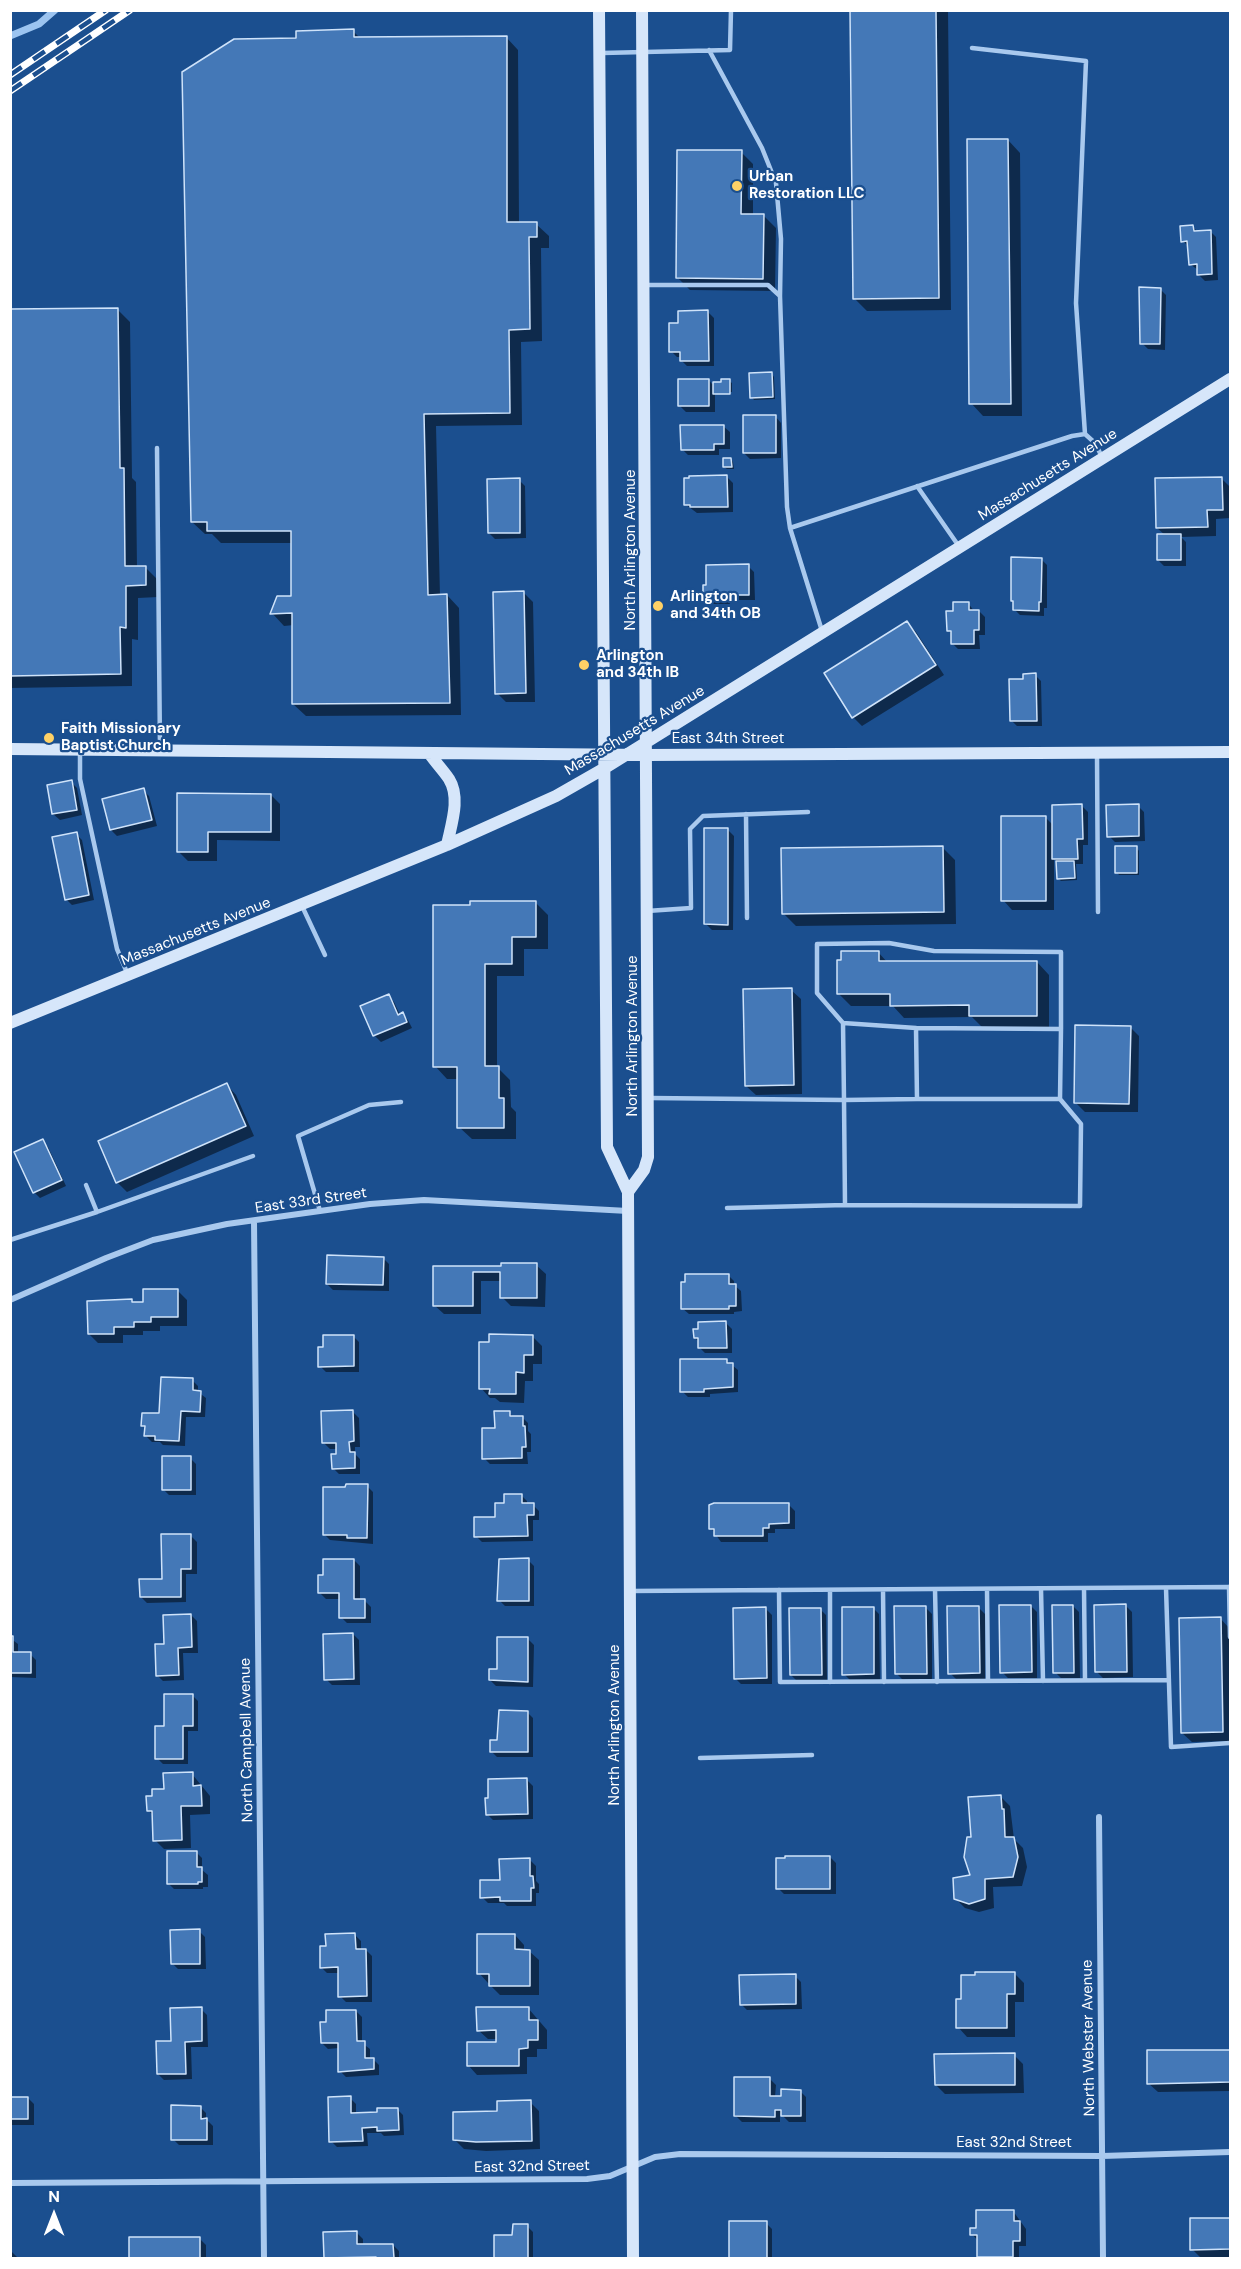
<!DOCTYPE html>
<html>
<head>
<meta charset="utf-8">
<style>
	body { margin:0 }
	#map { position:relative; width:1241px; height:2269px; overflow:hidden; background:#1b4f8f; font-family:"DM Sans",sans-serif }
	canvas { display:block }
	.frame { position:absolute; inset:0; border:12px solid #fff; pointer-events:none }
	.north { position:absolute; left:24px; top:2185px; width:60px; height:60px; -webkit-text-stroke:4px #1b4f8f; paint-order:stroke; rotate:0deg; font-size:16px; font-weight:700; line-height:24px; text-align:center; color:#fff }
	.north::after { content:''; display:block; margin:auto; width:21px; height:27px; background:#fff; clip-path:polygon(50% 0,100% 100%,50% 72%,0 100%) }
</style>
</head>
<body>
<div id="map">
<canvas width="1241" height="2269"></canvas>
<div class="frame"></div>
<div class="north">N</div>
</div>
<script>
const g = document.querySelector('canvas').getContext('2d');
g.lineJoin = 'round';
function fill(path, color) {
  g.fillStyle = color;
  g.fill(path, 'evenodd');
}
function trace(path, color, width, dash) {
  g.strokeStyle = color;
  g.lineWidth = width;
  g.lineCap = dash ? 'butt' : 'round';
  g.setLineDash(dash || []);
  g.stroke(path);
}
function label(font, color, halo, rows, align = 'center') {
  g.font = font + ' "DM Sans",sans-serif';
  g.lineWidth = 4.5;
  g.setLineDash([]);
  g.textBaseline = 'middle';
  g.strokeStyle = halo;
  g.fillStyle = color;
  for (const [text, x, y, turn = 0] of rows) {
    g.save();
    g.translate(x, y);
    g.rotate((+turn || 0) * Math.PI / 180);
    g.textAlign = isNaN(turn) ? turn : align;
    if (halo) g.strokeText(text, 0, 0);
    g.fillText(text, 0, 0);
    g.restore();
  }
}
fill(new Path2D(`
	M852,10H948L951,310L867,311L855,299Z
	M353,31L360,38L506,37L518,50L519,224H536L549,236V248H541L542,341L521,342L522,425L436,426L440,596L447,595L459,608L461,715L306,716L293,704L294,625L284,626L272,613L293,598L292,543H221L212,534H205L192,522L297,40Z
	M1008,140L1020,153L1022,416H983L971,403Z
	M741,152L753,164V215H763L776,228L775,291L690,290L677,277Z
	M1193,227L1198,232L1210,231L1216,237L1218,280L1205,281L1199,275L1198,270L1190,264L1189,247L1183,241Z
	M1160,289L1166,295L1165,350L1148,349L1142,343Z
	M117,309L130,322L132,478L136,482L137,568H146L158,580V597L138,598V640L132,639V686L10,688V311Z
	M708,312L714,318V366H687L681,360V357H677L671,351L680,325Z
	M772,374L774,377L775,399L754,400L752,397Z
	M709,380L712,384L729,381L732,383V392H715V395L732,396L715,395V412H686L680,406Z
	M775,416L781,423V458L750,459L744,453Z
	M723,426L730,432V449H719V455H688L682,449Z
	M731,459L733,462L734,469H727L724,467Z
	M727,477L733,483V512L697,513L685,504Z
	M1222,479L1230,487V518L1216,519V536L1181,537L1186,542V566H1164L1158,560L1165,535L1157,528Z
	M519,480L525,486L526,538L495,539L489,533Z
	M1041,559L1047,565V608H1044V616L1020,615L1014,609V603L1012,601Z
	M748,566L754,572L755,600H730V604H711L705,598Z
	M524,593L533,602L535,702H506L497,693Z
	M968,603L974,611H979L985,617V635H979L980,649H958L952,643V634L948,630L954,612Z
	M907,622L916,632L944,675L862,726L853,717Z
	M1035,675L1041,681L1042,726H1017L1011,720L1024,680Z
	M71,782L77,788L82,815L60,820L53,814Z
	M143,790L149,796L157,826L117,836L111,830Z
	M178,795H271L280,804V841L217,840V861H188L178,851Z
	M1082,806L1088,812V845H1083V864H1076L1077,880L1061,881L1058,878V862L1054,859V910H1012L1003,900L1045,817L1054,826Z
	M1138,806L1144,812L1145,841L1115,842L1109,836Z
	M728,830L734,836L733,930H712L706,924Z
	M76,834L82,840L94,900L72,905L66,899Z
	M943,848L955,860L956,924L796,926L783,913Z
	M1137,848L1139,851V875H1119L1117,872Z
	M535,902L548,915V949H524V976H497V1067L510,1080L511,1107L516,1112V1139H472L459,1127V1079H447L435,1066L471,906Z
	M878,952L888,963L1037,962L1049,975V1028H983L972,1017L904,1018L893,1006H851L839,994Z
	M791,990L801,999L802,1094L756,1095L746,1086Z
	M388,996L394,1002L400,1015L402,1014L408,1020L412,1028L381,1042L375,1036L362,1007Z
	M1130,1027L1139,1036L1138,1112H1085L1075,1102Z
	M227,1085L236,1095L254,1136L127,1192L118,1183L100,1141Z
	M42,1141L48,1147L66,1186L40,1198L34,1192Z
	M383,1258L389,1264V1291L333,1290L327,1284Z
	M536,1265L546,1274L545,1307L511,1306L502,1297V1281H481V1314H444L434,1305V1268H502Z
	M728,1275L734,1281V1285L741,1291L742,1311L734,1312V1314H689L682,1308Z
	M178,1291L187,1300V1326H160V1331H143V1335H123V1343H98L89,1334L132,1301L134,1303H145Z
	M726,1323L732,1329V1353H705L699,1347V1342L695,1338Z
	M353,1336L359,1342V1372H326L320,1366L324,1348Z
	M533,1337L542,1346V1364H533V1381H525L524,1403L500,1402L495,1398H490L481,1388Z
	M726,1360L738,1370V1392L710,1394V1397H688L682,1391Z
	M192,1380L198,1386V1392L206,1398L205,1417H186L185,1446L163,1445L160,1442H152L146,1436V1429L143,1426L160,1415Z
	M353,1412L359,1418L360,1447H355V1454L360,1459V1474H339L333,1468L337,1456V1449H330L324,1443Z
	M509,1413L514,1417H522L528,1423V1431L531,1434V1452H527L528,1464H490L484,1458Z
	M190,1458L196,1464V1495H169L163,1489Z
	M367,1486L373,1492V1544L330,1540L324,1534Z
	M521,1495L527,1501V1505H533L539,1511V1520H533V1541L482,1542L476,1536L497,1518L506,1505Z
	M789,1505L795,1511V1529H775V1533H768V1542H721L711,1528Z
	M191,1536L197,1542V1574H186V1602L147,1603L141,1597L163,1580Z
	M354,1560L360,1566V1601H365L371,1607V1623H347L341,1617V1599H326L320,1593L325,1576Z
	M528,1560L534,1566V1606H505L499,1600Z
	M1031,1606L1037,1612V1678H1008L1002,1672Z
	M1073,1606L1079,1612L1080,1678H1061L1055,1672Z
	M1126,1606L1132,1612L1133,1677L1103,1678L1097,1672Z
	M873,1608L879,1614L880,1680H850L844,1674Z
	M926,1608L932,1614V1679L903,1680L897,1674Z
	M979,1608L985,1614V1679H956L950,1673Z
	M766,1609L772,1615V1684H741L735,1678Z
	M820,1609L826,1615L827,1680L797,1681L791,1675Z
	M191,1615L197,1621L198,1653H183L184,1680L163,1681L157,1675L165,1645Z
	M1220,1618L1229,1628L1230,1741L1192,1742L1182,1733Z
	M353,1634L359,1640L360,1685H332L326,1679Z
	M10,1638L18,1644V1654H30L36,1660V1678L10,1677Z
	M528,1639L534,1645L533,1687L496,1686L490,1680Z
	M192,1695L198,1701V1731H188V1764H163L157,1758L166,1727Z
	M527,1712L533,1718V1757H497L491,1751Z
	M192,1774L210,1796V1814L190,1815L191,1848L164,1849L155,1840L154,1816L148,1810L154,1797Z
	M527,1780L533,1786V1819L493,1820L487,1814Z
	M1000,1796L1010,1806L1014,1839L1023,1848L1027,1867L1022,1886L993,1887L994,1908L979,1912L965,1908L956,1899L972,1876V1838Z
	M196,1852L202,1858V1870L208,1875V1887H203V1889H174L168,1883Z
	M830,1857L836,1863V1894H784L778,1888Z
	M530,1860L536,1866V1881L539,1884V1893H536V1906H507L504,1903H488L482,1897Z
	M199,1931L205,1937L206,1969H178L172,1963Z
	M355,1935L361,1941V1950H366L372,1956V2002H346L340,1996L339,1973H327L321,1967Z
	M515,1935L524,1945V1951H529L539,1960V1995H500L491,1986V1983H488L479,1973Z
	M1015,1974L1024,1983V2002H1015V2037H967L958,2027L963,2000Z
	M795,1976L801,1982L802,2009L747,2010L741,2004Z
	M528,2008L547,2030V2049H537V2057H527V2074L477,2075L468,2065L498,2044V2039H488L478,2030Z
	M201,2009L207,2015L208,2047H191L192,2079L164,2080L158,2074L172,2043Z
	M356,2011L362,2017V2043L370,2049V2059H373L379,2065V2075L346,2077L340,2071L339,2048L328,2049L322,2043L327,2023Z
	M1229,2051L1230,2091L1158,2092L1148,2083Z
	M1014,2055L1023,2064L1024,2093L945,2094L936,2085Z
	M10,2059L12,2060V2074H10Z
	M770,2079L776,2085L775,2097H783L800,2091L806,2097V2122H789L780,2113V2122H742L736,2116Z
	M10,2098H28L34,2104V2125H10Z
	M350,2098L356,2104V2114H378L397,2109L403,2115L404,2135L384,2136L381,2133H367L368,2146L337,2147L331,2141Z
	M530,2102L539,2111L540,2149L486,2151L464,2149L455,2140L499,2113Z
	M200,2107L206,2113V2119L213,2126V2145H179L173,2139Z
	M1013,2211L1026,2229V2246H1019V2258H980L978,2256V2241L972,2234L977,2229Z
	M1192,2219H1230V2258H1201L1192,2249Z
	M730,2223H766L772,2229V2258H731Z
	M527,2226L533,2232V2258H495V2237H514Z
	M357,2233L363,2239V2246L393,2245L399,2251V2258H325V2234Z
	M130,2239H200L206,2245V2258H130Z
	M11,2251L17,2257V2258H10Z`), '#0007');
trace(new Path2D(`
	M10,36L39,24L55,10`), '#9cc4f0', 7);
const building = new Path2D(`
	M850,10H936L939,298L853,299Z
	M354,29V37L507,36V222H537V237H529L530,329L509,330L510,413L424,414L428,595L447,594L450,703L292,704V613L270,614L277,596H291V531H207V522H191L182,72L234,39L296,38V31Z
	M967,139H1008L1011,404H969Z
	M677,150H742L741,214H764L763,279L676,278Z
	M1193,225L1194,231L1211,230L1212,274L1197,275V264L1189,265L1187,241L1181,242L1180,226Z
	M1139,287L1161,288L1160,344H1140Z
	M118,308L120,468H124L125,566H146V585L126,586V628L120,627L121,674L10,676V309Z
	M708,310L709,361H680V352H669V323H678V311Z
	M772,372L773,397L750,398L749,373Z
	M678,379H709V406H678Z
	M721,379H730V394H713V382H721Z
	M743,415H776V453H743Z
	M680,425H724V444H714V450H681Z
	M723,458H731L732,467H723Z
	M727,475L728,507H690V505H684V478H689V476Z
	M1222,477L1223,510H1207L1208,527L1156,528L1155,478Z
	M520,478V533H488L487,479Z
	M1157,534H1181V560H1157Z
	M1011,557L1042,558L1041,602H1039V611L1013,610V601H1011Z
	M749,564V595H724V598H703V585H706V565Z
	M524,591L526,693L495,694L493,592Z
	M953,602H969V610H979V630H974V644H951V631H947L946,611H953Z
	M907,621L936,665L852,718L824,673Z
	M1036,673L1037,721H1010L1009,679H1023V674Z
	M72,780L77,810L52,814L47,785Z
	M144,788L152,820L110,830L102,799Z
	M177,793L271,794V832H208V852H177Z
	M1082,804L1083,839H1077L1078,859H1052V805Z
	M1139,804V836L1107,837L1106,805Z
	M1001,816H1046V901H1001Z
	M704,828H728V925L704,924Z
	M77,832L89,895L65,900L52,837Z
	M943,846L944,912L782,914L781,848Z
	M1115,846H1137V873H1115Z
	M1056,861H1074L1075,878L1057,879Z
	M470,901H536V937H512V964H485V1066H499V1098H504V1128H457V1067H433V905H470Z
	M841,951H879V961H1037V1016H969V1005L890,1006V994H837V960H841Z
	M792,988L794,1085L745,1086L743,989Z
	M389,994L398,1015L403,1012L407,1022L373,1036L360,1006Z
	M1075,1025L1131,1026L1129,1104L1074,1103Z
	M227,1083L246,1126L116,1183L98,1141Z
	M43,1139L62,1180L33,1193L14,1152Z
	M327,1255L384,1257L383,1285L326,1284Z
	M501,1263H537V1298H500V1272H473V1306H433V1266H501Z
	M685,1274H729V1284H736V1306H729V1309H681V1282H685Z
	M143,1289H178V1317H151V1322H134V1327H114V1334H88L87,1301L132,1299V1302H143Z
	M726,1321L727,1348H698V1338H694L693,1329H698V1322Z
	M489,1334L533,1335V1355H524V1373L516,1372V1394H489L490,1389H479V1342H489Z
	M323,1335H354V1366L318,1367V1347H323Z
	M680,1359H727V1363H733V1387L704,1389V1392H680Z
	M161,1377L193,1378V1390L201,1391L200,1412L181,1411L179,1441L155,1440V1436H144L145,1426H141L142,1413H159Z
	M353,1410L354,1441L349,1442L350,1452H355V1468L332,1469L331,1454H336V1443H322L321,1411Z
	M494,1411H510V1416H523V1426H525L526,1447H522V1458L482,1459V1428H495Z
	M162,1456H191V1490H162Z
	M346,1484H368L367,1538H347V1535H323V1487H345Z
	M504,1494H522V1503H534V1515H527L528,1536L474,1537V1517H495V1503H504Z
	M714,1503H789V1523L769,1524V1528H763V1536H714V1529H709V1505Z
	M161,1534H191V1569H181V1597H140L139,1579H162Z
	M529,1558V1601H497L499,1559Z
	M323,1559H354V1599H365V1618H339V1593H318V1575H323Z
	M1126,1604L1127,1672H1095L1094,1605Z
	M999,1605H1031L1032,1672L1000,1673Z
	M1052,1605H1073L1074,1673H1053Z
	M894,1606H926L927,1674H895Z
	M947,1606H979L980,1673L948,1674Z
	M766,1607L767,1678L734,1679L733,1608Z
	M842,1607H874V1674L842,1675Z
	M789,1608H821L822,1675H790Z
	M191,1614L192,1647L178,1648L179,1675L156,1676L155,1644H164L163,1615Z
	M1221,1617L1223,1732L1181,1733L1179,1618Z
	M353,1633L354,1679L324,1680L323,1634Z
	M10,1636H13V1652H31V1673H10Z
	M497,1637H528V1682L489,1680V1669H497Z
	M164,1694H193V1726H183V1759H155V1726H164Z
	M499,1710L528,1711V1752H490V1740H497Z
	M193,1772V1786L201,1785L202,1806H181L182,1840L153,1841L152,1811H147L146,1796H152V1789H164L163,1773Z
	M527,1778L528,1814L486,1815L485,1798H488V1779Z
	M1001,1795L1002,1809H1004L1005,1837H1014L1018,1857L1013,1877L985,1879V1899L969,1904L954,1899L953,1878L970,1875L964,1857L967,1837H971L968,1797Z
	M167,1851H197V1867H202V1882H198V1884H167Z
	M785,1856H830V1889H776V1858H785Z
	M530,1858V1876H533L534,1888H531V1901H500V1897L480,1898V1880H500L499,1859Z
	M200,1929V1964H171L170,1930Z
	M355,1933L356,1949H366L367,1996L338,1997V1967L320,1968V1946H326L325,1934Z
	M477,1934H515V1949L530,1950V1986H489V1974H477Z
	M975,1972H1015V1994H1007V2028H956V1999H961V1975H975Z
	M796,1974V2004L740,2005L739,1975Z
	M202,2007V2041L185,2042L186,2074H157L156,2041H171L170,2008Z
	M476,2007H529V2020H538V2040H528V2048L519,2049V2066H467V2042H496V2030L477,2031Z
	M326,2010H356L357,2041H365V2058H374V2069L338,2072V2043H321L320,2022H326Z
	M1147,2050H1230V2082L1147,2084Z
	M1015,2053V2085H935L934,2054Z
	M734,2077H770V2096H781V2089L801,2090V2116H781V2110H775V2117L734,2116Z
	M351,2096V2113L377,2112V2108H398L399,2130L377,2131V2127L362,2128L363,2141L329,2142L328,2097Z
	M10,2097H28V2119H10Z
	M531,2100L532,2141L476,2142L453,2140V2112L497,2111V2101Z
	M171,2105L201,2106V2119L207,2118V2140H171Z
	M976,2210H1014V2221H1020V2241H1013V2257H977V2235H970V2228H976Z
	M1190,2218H1230V2249L1190,2250Z
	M729,2221H767V2258H729Z
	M513,2224H528V2258H494V2235H512Z
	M357,2231V2244H393L394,2258H376V2257L324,2258L323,2232Z
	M129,2237H200V2258H129Z`);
fill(building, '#4478b7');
trace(building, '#cfe3fa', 1.5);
trace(new Path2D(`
	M972,48L1086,61L1076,303L1085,434
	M709,50L762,148L776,183L781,239L780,296
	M602,53L730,50L731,10
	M644,285H768L780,296L787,507L790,528L822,631
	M157,448L160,749
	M917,486L958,545
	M790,528L1072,436L1085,434L1095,443L1102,457
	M80,750V779L117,949L128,975
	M1097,755L1098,912
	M746,814L747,918
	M302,906L325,955
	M647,911L691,908L690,829L703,816L808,812
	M843,1023L817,993V944L889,943L934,951L1061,952V1029
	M916,1028L1061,1029L1060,1099
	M650,1098L844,1100L843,1023L916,1028L917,1099L844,1100L845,1205L727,1208
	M86,1185L97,1212L253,1156
	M845,1205L1080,1206L1081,1124L1060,1099H917
	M320,1211L298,1136L369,1105L401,1102
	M10,1240L97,1212
	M1229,1587L1230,1637
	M1084,1588L1085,1680
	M1166,1588L1171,1747L1230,1743
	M935,1589L937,1682
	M987,1589L988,1681
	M1041,1589L1043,1681
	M779,1590L780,1682L1169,1680
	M830,1590V1682
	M883,1590L884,1682
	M630,1591L1230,1587
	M700,1758L812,1755`), '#a9c9ee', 4.5);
trace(new Path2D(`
	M254,1221L264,2258
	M10,1300L106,1258L153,1240L227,1224L370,1204L424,1200L628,1211
	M1099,1817L1103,2258
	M10,2183L587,2179L610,2176L655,2157L680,2154L1102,2156L1230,2152`), '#a9c9ee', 6);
trace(new Path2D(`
	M599,10L607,1147L628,1192L633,2258
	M10,749L647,755L1230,752
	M429,753C435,762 443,770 449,779C461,798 451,825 447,845
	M10,1023L447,845L556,796L605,768L1230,379
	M628,1192L644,1170L648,1157L642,10`), '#d6e6fa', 12);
const rail = new Path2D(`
	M10,75L106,10
	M10,91L130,10`);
trace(rail, '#fff', 7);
trace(rail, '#1b4f8f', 4.5, [14]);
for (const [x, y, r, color] of [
	[737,186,6,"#ffd166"],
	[658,606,6,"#ffd166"],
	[584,665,6,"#ffd166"],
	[49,738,6,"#ffd166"]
]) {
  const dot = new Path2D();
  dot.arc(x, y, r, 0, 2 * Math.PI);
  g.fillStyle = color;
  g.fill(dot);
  trace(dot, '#1b4f8f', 2);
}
label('bold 15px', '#fff', '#1b4f8f', [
	["Urban",749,177],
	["Restoration LLC",749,194],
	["Arlington",670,597],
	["and 34th OB",670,614],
	["Arlington",596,656],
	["and 34th IB",596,673],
	["Faith Missionary",61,729],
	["Baptist Church",61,746]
], 'left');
label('15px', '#fff', '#1b4f8f', [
	["Massachusetts Avenue",1048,475,-32],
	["North Arlington Avenue",631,550,-90],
	["Massachusetts Avenue",635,731,-31],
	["East 34th Street",728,739],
	["Massachusetts Avenue",196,932,-22],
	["North Arlington Avenue",633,1036,-90],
	["East 33rd Street",311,1201,-8],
	["North Arlington Avenue",615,1725,-90],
	["North Campbell Avenue",247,1740,-91],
	["North Webster Avenue",1089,2038,-91],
	["East 32nd Street",1014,2143],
	["East 32nd Street",532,2167,-1]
]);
</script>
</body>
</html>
